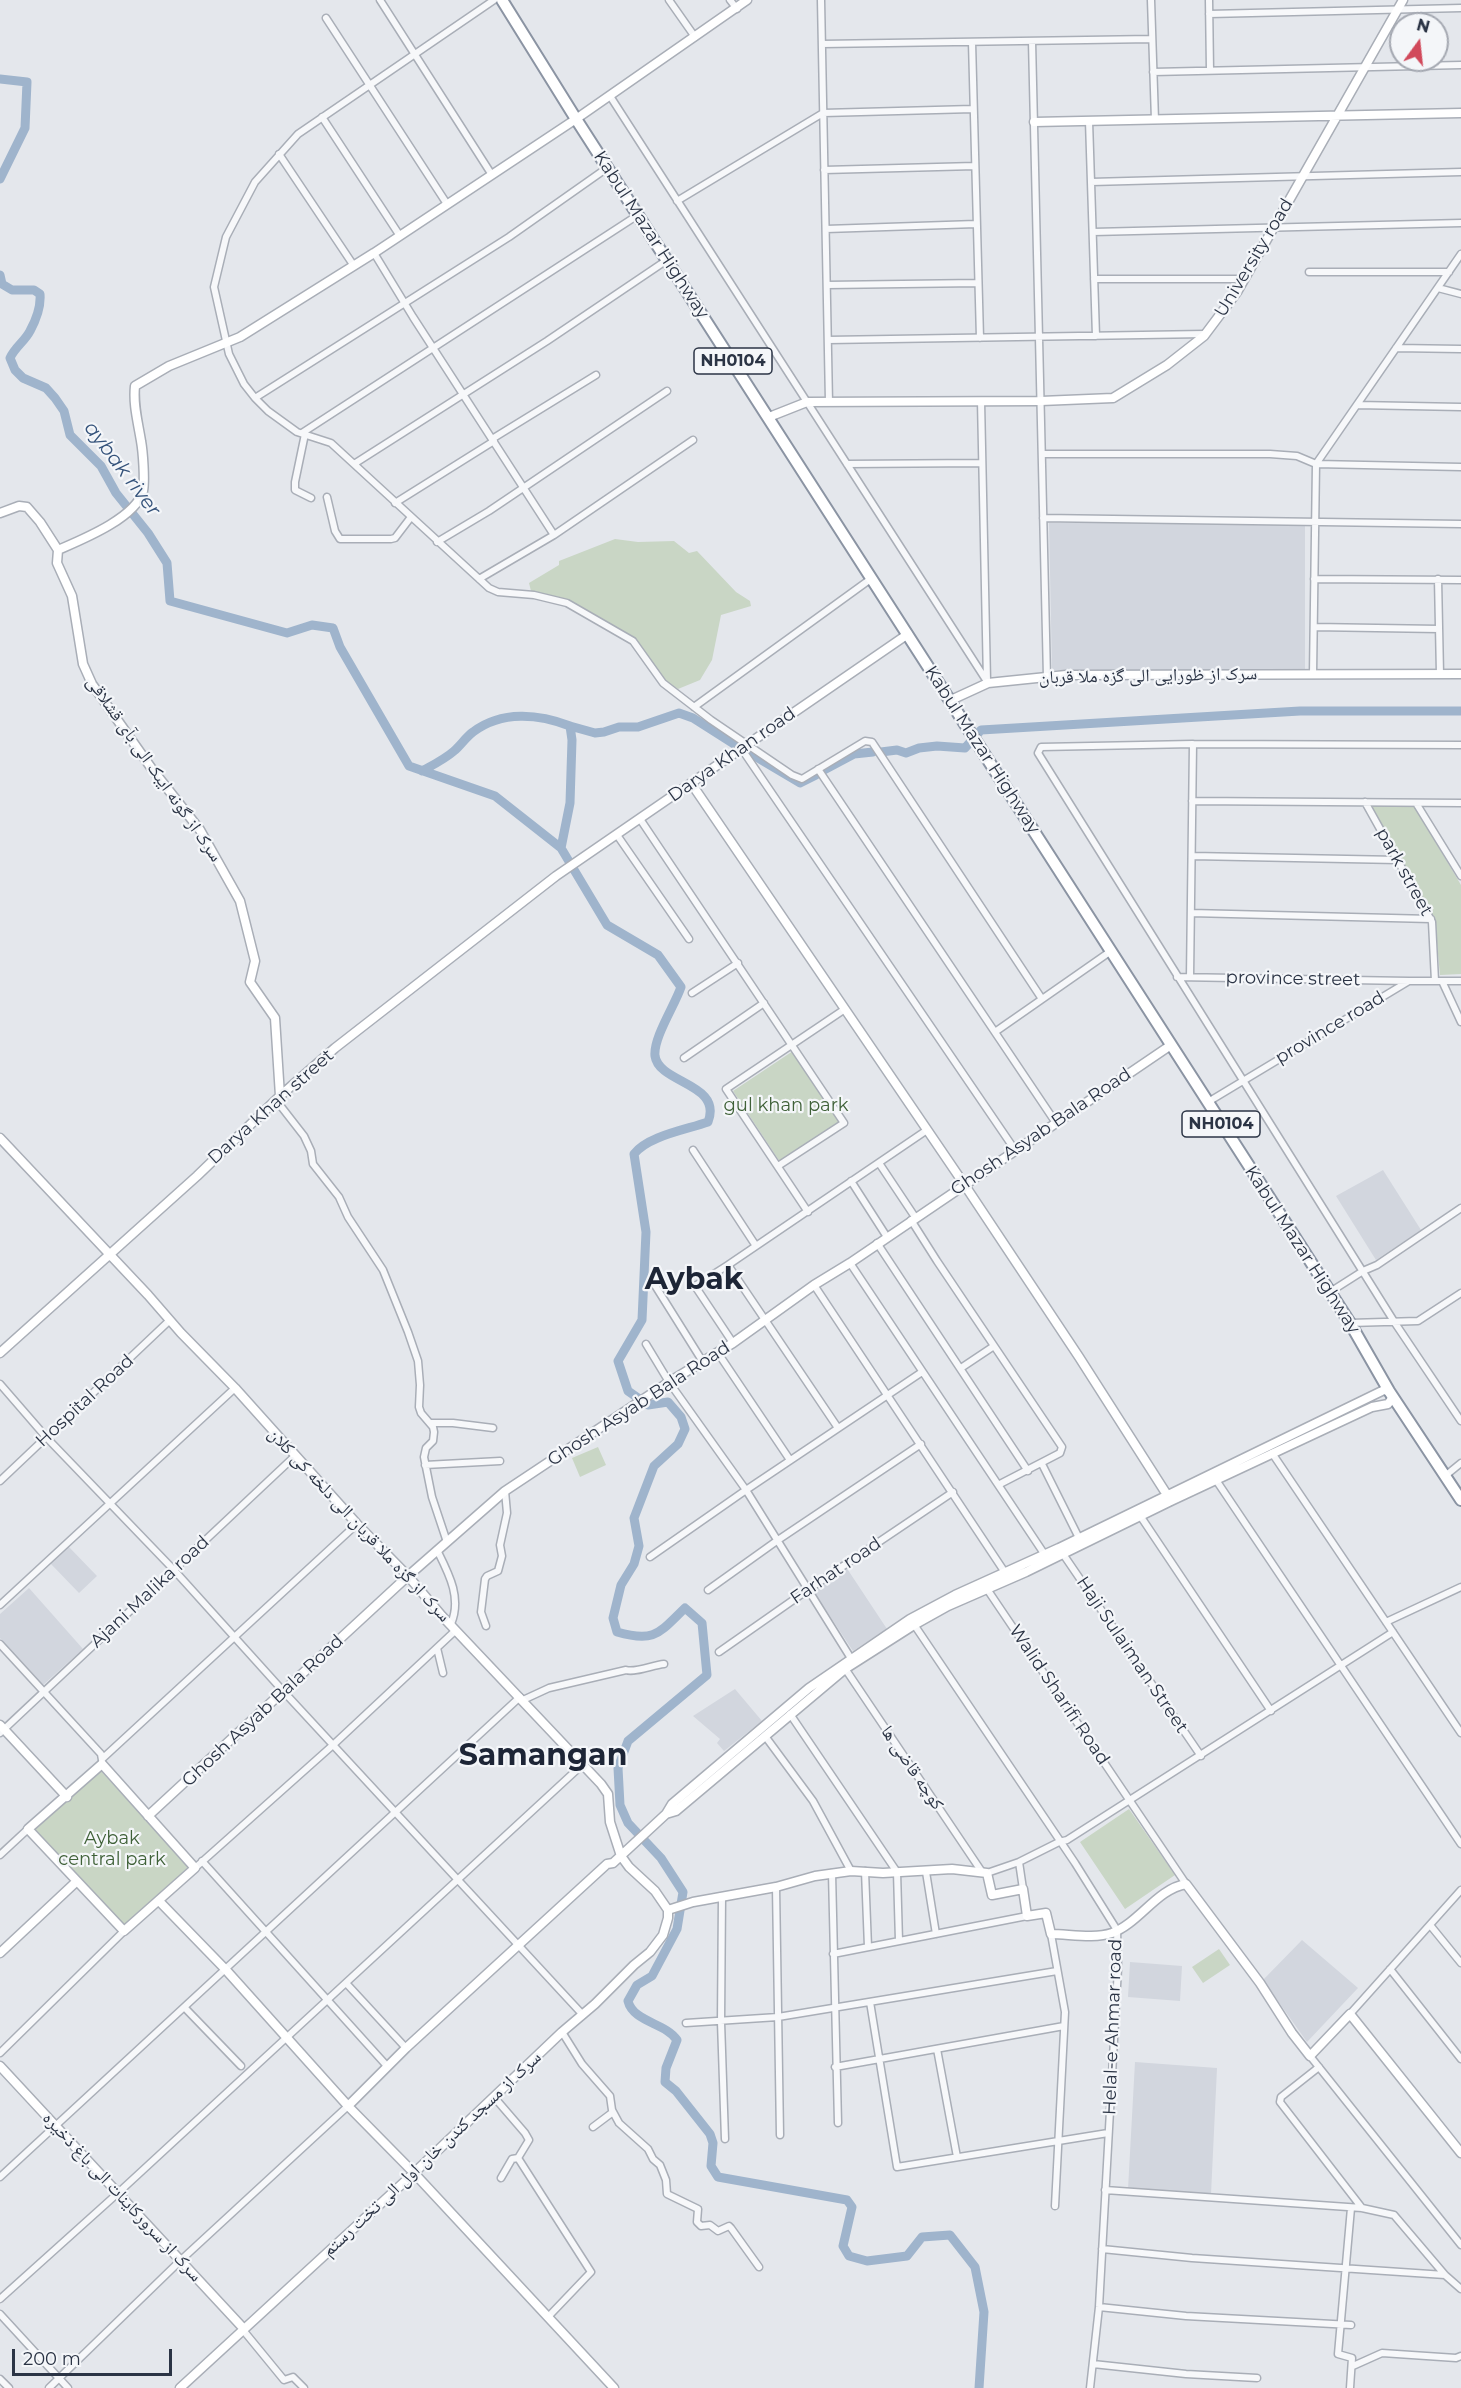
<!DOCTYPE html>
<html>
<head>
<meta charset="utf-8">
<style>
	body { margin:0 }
	#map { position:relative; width:1461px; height:2388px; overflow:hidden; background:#e4e7ec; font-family:Montserrat,sans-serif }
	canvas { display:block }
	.north { position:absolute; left:1389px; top:12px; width:60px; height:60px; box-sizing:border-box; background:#f4f6f9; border:2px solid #a4a8b1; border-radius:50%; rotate:15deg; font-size:16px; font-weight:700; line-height:24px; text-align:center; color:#2b3445 }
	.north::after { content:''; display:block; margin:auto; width:21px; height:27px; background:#d1495b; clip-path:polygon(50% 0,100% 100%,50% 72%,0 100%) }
	.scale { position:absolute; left:12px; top:2349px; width:160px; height:27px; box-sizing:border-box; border:3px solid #2b3445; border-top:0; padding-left:8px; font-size:18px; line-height:21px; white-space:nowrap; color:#2b3445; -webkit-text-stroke:4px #f4f6f9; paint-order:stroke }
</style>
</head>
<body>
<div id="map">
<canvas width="1461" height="2388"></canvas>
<div class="north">N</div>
<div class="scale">200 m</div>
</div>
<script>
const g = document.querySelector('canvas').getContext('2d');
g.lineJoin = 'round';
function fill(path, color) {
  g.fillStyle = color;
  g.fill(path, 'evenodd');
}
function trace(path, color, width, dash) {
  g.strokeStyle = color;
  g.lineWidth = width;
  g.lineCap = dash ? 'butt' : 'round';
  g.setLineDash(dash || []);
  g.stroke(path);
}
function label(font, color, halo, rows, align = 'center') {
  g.font = font + ' Montserrat,"Noto Naskh Arabic",sans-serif';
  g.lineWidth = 4.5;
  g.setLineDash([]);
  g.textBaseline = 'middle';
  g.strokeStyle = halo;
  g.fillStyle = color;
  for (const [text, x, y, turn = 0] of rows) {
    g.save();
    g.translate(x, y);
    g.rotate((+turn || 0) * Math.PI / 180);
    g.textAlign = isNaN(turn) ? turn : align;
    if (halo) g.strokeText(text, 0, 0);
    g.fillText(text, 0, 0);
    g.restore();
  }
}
fill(new Path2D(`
	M1049,523H1305V670H1052Z
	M1383,1170L1421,1230L1376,1260L1336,1196Z
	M68,1546L97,1576L79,1593L50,1563Z
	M846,1567L887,1629L853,1651L812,1589Z
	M29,1588L83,1649L42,1686L0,1638V1614Z
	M735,1689L762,1721L724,1751L717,1743L720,1739L693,1716Z
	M1302,1940L1358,1988L1307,2042L1263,1980Z
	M1130,1962L1182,1966L1180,2001L1128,1997Z
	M1135,2062L1217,2068L1211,2194L1128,2189Z`), '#d2d6de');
fill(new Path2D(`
	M615,539L638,542L674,541L689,553L697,551L736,592L750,601L751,606L721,615L712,660L700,680L678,689L665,681L636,641L567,601L531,591L529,583L559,565V561Z
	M1413,804L1461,885V974L1440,975L1435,922L1370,805Z
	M793,1051L840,1122L780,1162L733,1091Z
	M598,1447L606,1465L580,1477L572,1458Z
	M100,1770L190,1868L124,1929L33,1831Z
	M1129,1809L1175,1875L1125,1909L1080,1842Z
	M1219,1949L1230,1965L1203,1983L1192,1967Z`), '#c9d6c5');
trace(new Path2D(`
	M0,79L27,82L25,128L0,179
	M0,275L2,284L12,290H34L40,294C41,306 36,320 30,331C25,341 15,347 10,358L15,370L23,378L46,388L55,398L64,411L70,435L101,466L116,493L148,533L167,563L170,601L287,633L312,625L333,628L340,647L409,766L495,796L561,848L607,925L658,955L681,987C675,1005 653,1038 655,1056C659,1084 723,1083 708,1122C685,1130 648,1136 634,1154L646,1232L642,1320L618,1361L628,1391L648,1405L668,1402L681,1417L685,1429L678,1444L654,1466L634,1518L639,1546L634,1564L621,1585L613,1618L617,1632C655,1643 659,1633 685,1608L702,1623L707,1675L628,1741L618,1768L620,1805L628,1823L661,1858L683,1892L677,1929L652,1976L637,1985L628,2001C633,2022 666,2023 677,2040L666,2068L665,2082L676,2091L710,2134L713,2143L711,2166L718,2177L847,2200L852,2207L843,2246L849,2256L867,2261L907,2256L922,2237L950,2235L975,2267L984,2312L979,2388
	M570,726L595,733L604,732L619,727H638L679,713L693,718L737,746
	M746,751L800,783L816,775
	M881,752L897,750L906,753L919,748L937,746L965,748L981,730L1300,711H1461
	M422,771C433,765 445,759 454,751C461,745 466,737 473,732C502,710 539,714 570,726L572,740L570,803L561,848
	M822,771L854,754L873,752`), '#9fb4cc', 9);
const street = new Path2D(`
	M380,0L492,175
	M494,0L298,134L255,182L226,237L214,287L229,354L244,384L255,398L268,411L297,432L331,443L489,588L498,592L534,595L567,603L633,641L663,683L711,720L792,775L802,779L865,741L872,742L1042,999
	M669,0L695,37
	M730,0L737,9
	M821,0L829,402
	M1151,0L1155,120
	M1209,0L1210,70
	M1209,14L1461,8
	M326,18L447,204
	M1032,41L1047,677
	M972,42L980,338
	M822,44L1152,39
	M1153,72L1461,65
	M610,96L988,683
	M322,117L400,236
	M1089,121L1096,336
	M279,154L354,266
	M824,170L975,166
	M1091,182L1461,172
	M677,201L823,113L973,109
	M826,229L976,224
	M1093,232L1461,223
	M374,253L413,317L554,535
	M1309,272H1449
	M1094,279H1244
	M827,285L978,283
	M1438,288L1461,294
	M828,340L1205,334
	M1396,348L1461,349
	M255,398L509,237L607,168
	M981,401L987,681
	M1357,405L1461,407
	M302,433L638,215
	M305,434L295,482V490L311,498
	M492,439L596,375
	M1042,454H1270L1297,456L1316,464L1461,467
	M354,464L547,341L667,260
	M847,464L982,463
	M327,497L335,531L340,539H391L395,538L411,517
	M395,503L494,441
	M1043,518L1461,524
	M437,542L489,511L667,391
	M479,579L554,535L693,440
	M1314,579L1461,580
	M1438,579L1440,674
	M1314,627L1439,629
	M1313,674L1316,464L1461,254
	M694,707L872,578
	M1461,745L1193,744L1041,747L1038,753L1395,1323L1461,1421
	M741,748L1015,1150
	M818,769L1056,1123
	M1192,801L1461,803
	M1365,802L1432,922L1435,981
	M1416,803L1461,876
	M640,819L844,1123L778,1166
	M617,835L689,939
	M1192,856L1398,860
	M1191,913L1431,919
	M1177,977L1409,981
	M1190,977L1193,744
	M1442,981L1461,1022
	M692,993L738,963
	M995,1032L1111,951
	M684,1058L764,1003
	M276,1100L304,1136L311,1151L313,1164L339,1197L348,1217L383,1270L408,1332L418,1361L420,1385L419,1407L421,1413L433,1427L434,1432L433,1441L426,1448L424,1457L432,1497L447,1542
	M1208,1102L1409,981H1461
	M693,1150L756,1246
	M879,1163L915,1217
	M851,1181L887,1237
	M808,1212L726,1089L845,1009
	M911,1220L937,1261L1062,1447L1060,1453L1000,1484
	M877,1243L1028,1471
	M850,1263L1045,1555
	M728,1265L927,1130
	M651,1279L703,1362
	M814,1285L1006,1574
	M1330,1292L1363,1271L1377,1265L1461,1208
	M1350,1323L1418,1321L1461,1293
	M733,1343L695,1286L728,1265L838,1428
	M646,1344L669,1382L746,1490L852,1660
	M718,1353L790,1460
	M961,1368L994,1346
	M0,1384L46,1437L174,1570L284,1692L583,2015
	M431,1423H453L493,1428
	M1272,1453L1461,1733
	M1042,1464L1079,1538
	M425,1465L500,1461
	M1445,1476L1461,1463
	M1216,1480L1461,1844
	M0,1481L170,1320
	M1141,1517L1271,1711
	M437,1550C449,1574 462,1598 451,1624
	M1063,1554L1201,1756
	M650,1557L746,1490L922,1372
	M987,1589L1186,1884
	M708,1590L778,1540L921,1444
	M0,1605L235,1388
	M1386,1622L1461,1587
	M913,1623L1075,1863L1117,1930L1118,1968L1099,2307L1090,2388
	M486,1626L481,1612L485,1579L487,1576L498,1571L502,1556L500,1545L507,1513L505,1491
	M0,1644L101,1754L102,1760
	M437,1648L443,1673
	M719,1652L809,1589L953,1492
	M844,1667L982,1872
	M523,1700L549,1688L626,1670C635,1673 653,1665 664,1664
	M790,1714L897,1872L899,1941
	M0,1733L296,1455
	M765,1736L813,1801L851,1871
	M102,1759L357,1524
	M0,1855L28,1829
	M202,1861L387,2066
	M1019,1862L1023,1889
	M195,1868L333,1745L456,1630
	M865,1871L868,1947
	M926,1872L936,1934
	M832,1873L838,2123
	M987,1873L1019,1862L1059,1842L1067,1840L1393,1632
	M776,1887L780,2135
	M722,1897L721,2022L725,2139
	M1430,1925L1461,1963
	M1051,1934L1065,2012L1055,2206
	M833,1954L1027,1916
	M1390,1969L1461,2059
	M346,1983L406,2048
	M870,2002L897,2167L1108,2133
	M185,2008L241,2066
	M1350,2014L1461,1890
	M686,2023L778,2017L1057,1971
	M562,2032L582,2064L610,2096L612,2110L619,2123L648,2149L653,2159L660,2165L666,2180L667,2194L698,2209L697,2222L701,2226L710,2225L718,2231L729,2226L731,2228L759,2267
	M937,2049L957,2157
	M0,2053L124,1931
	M1310,2056L1461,2245
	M835,2067L1064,2026
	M1319,2067L1281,2097L1280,2102L1362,2208
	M494,2097L525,2133L529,2140L518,2158L591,2272L548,2317
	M593,2127L613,2112
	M0,2177L520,1697
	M501,2178L512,2159L518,2158
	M1105,2190L1362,2208L1394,2215L1445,2275L1461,2289
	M1102,2249L1192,2258L1445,2275
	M0,2299L118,2193L582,1765
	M1099,2307L1186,2316L1351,2325
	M0,2314L68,2388
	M243,2330L284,2380L293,2377L304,2388
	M1093,2364L1186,2374L1257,2378
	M1353,2366L1382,2353L1456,2358L1461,2356
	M0,2379L9,2388
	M49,2388L181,2260L348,2106
	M1350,2388L1352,2358L1338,2354L1351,2208`);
const secondary = new Path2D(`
	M1034,122L1461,113
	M769,417L807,402L1041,401L1113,398L1167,365L1204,336L1237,292L1403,0
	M0,513L19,506L27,507L40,522L58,550L57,563L72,596L83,664L92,684L152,769L200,830L240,901L255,961L250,982L275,1018L280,1096
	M58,550C81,540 136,518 143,491C145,480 143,452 141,441C138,422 133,405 135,386L169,366L240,337L374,253L576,119L747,0
	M951,700L988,683L1066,675L1461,674
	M691,783L964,1184L1079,1357L1171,1501
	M0,1138L148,1295L181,1333L235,1388L357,1524L408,1576L442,1616L601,1784L608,1794L610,1822L621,1856L629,1867L655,1891L668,1910
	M0,1353L197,1176L280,1096L335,1048L556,876L908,634
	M0,1725L67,1797
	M102,1764L195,1868L124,1931L28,1829Z
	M666,1814L672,1804L809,1688L910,1619L955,1595L1059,1548L1384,1390L1389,1391
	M148,1816L408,1576L505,1491L669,1382L733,1343L814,1285L850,1263L1171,1045
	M159,1901L226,1970L348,2106L414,2173L614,2388
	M668,1910L693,1902L776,1887L815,1876L851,1871L883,1873L952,1869L987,1873L992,1895L1023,1889L1027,1916L1046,1913L1051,1934C1069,1934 1094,1939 1112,1933C1139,1923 1157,1889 1186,1884L1260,1983L1292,2033L1310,2056L1350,2014L1461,2153
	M0,1953L77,1881
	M0,2066L244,2329
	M348,2106L406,2048L607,1864L613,1863L666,1814L676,1811L845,1669L914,1625L948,1606L1026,1572L1171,1501L1372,1407L1388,1404L1393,1397
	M180,2388L414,2173L562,2032L595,2004L634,1965L650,1952L663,1935L668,1918V1910`);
const highway = new Path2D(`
	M502,0L576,119L1350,1323L1389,1391L1461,1500`);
trace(street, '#a9aeb7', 9);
trace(secondary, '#a9aeb7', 11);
trace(highway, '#8b94a3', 14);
trace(street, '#f7f8fa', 6);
trace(secondary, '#fff', 8);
trace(highway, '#fff', 10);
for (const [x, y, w] of [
	[733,361,78],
	[1221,1124,78]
]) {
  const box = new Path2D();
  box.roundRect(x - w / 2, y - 13, w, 26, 4.5);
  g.fillStyle = '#f4f6f9';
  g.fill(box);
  trace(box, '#2b3445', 1.5);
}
label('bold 16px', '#2b3445', null, [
	["NH0104",733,361],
	["NH0104",1221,1124]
]);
label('18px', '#2b3445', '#f4f6f9', [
	["Kabul Mazar Highway",651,235,57],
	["University road",1254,258,-59],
	["سرک از ظورایی الی گزه ملا قربان",1148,676,-1],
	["Kabul Mazar Highway",982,750,57],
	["Darya Khan road",732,755,-35],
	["سرک از گونه ایبک الی بآی قشلاقی",154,769,55],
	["park street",1404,872,61],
	["province street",1293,979,1],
	["province road",1330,1028,-31],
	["Darya Khan street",271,1107,-42],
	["Ghosh Asyab Bala Road",1041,1132,-34],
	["Kabul Mazar Highway",1302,1250,57],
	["Hospital Road",85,1401,-43],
	["Ghosh Asyab Bala Road",639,1404,-33],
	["سرک از گزه ملا قربان الی دلخه کی کلان",359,1525,47],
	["Farhat road",836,1571,-34],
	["Ajani Malika road",150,1592,-43],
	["Haji Sulaiman Street",1132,1655,56],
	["Walid Sharifi Road",1059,1695,56],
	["Ghosh Asyab Bala Road",263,1711,-43],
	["کوچه قاضی ها",912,1768,56],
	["Helal-e Ahmar road",1113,2027,-88],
	["سرک از مسجد کندن خان اول الی تخت رستم",432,2154,-43],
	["سرک از سرورکاینات الی باغ ذخیره",122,2197,47]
]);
label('18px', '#3f6138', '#f4f6f9', [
	["gul khan park",786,1106],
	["Aybak",112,1839],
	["central park",112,1860]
]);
label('italic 20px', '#34527a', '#f4f6f9', [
	["aybak river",122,469,53]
]);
label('bold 30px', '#1d2536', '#f4f6f9', [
	["Aybak",694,1280],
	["Samangan",543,1756]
]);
</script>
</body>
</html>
